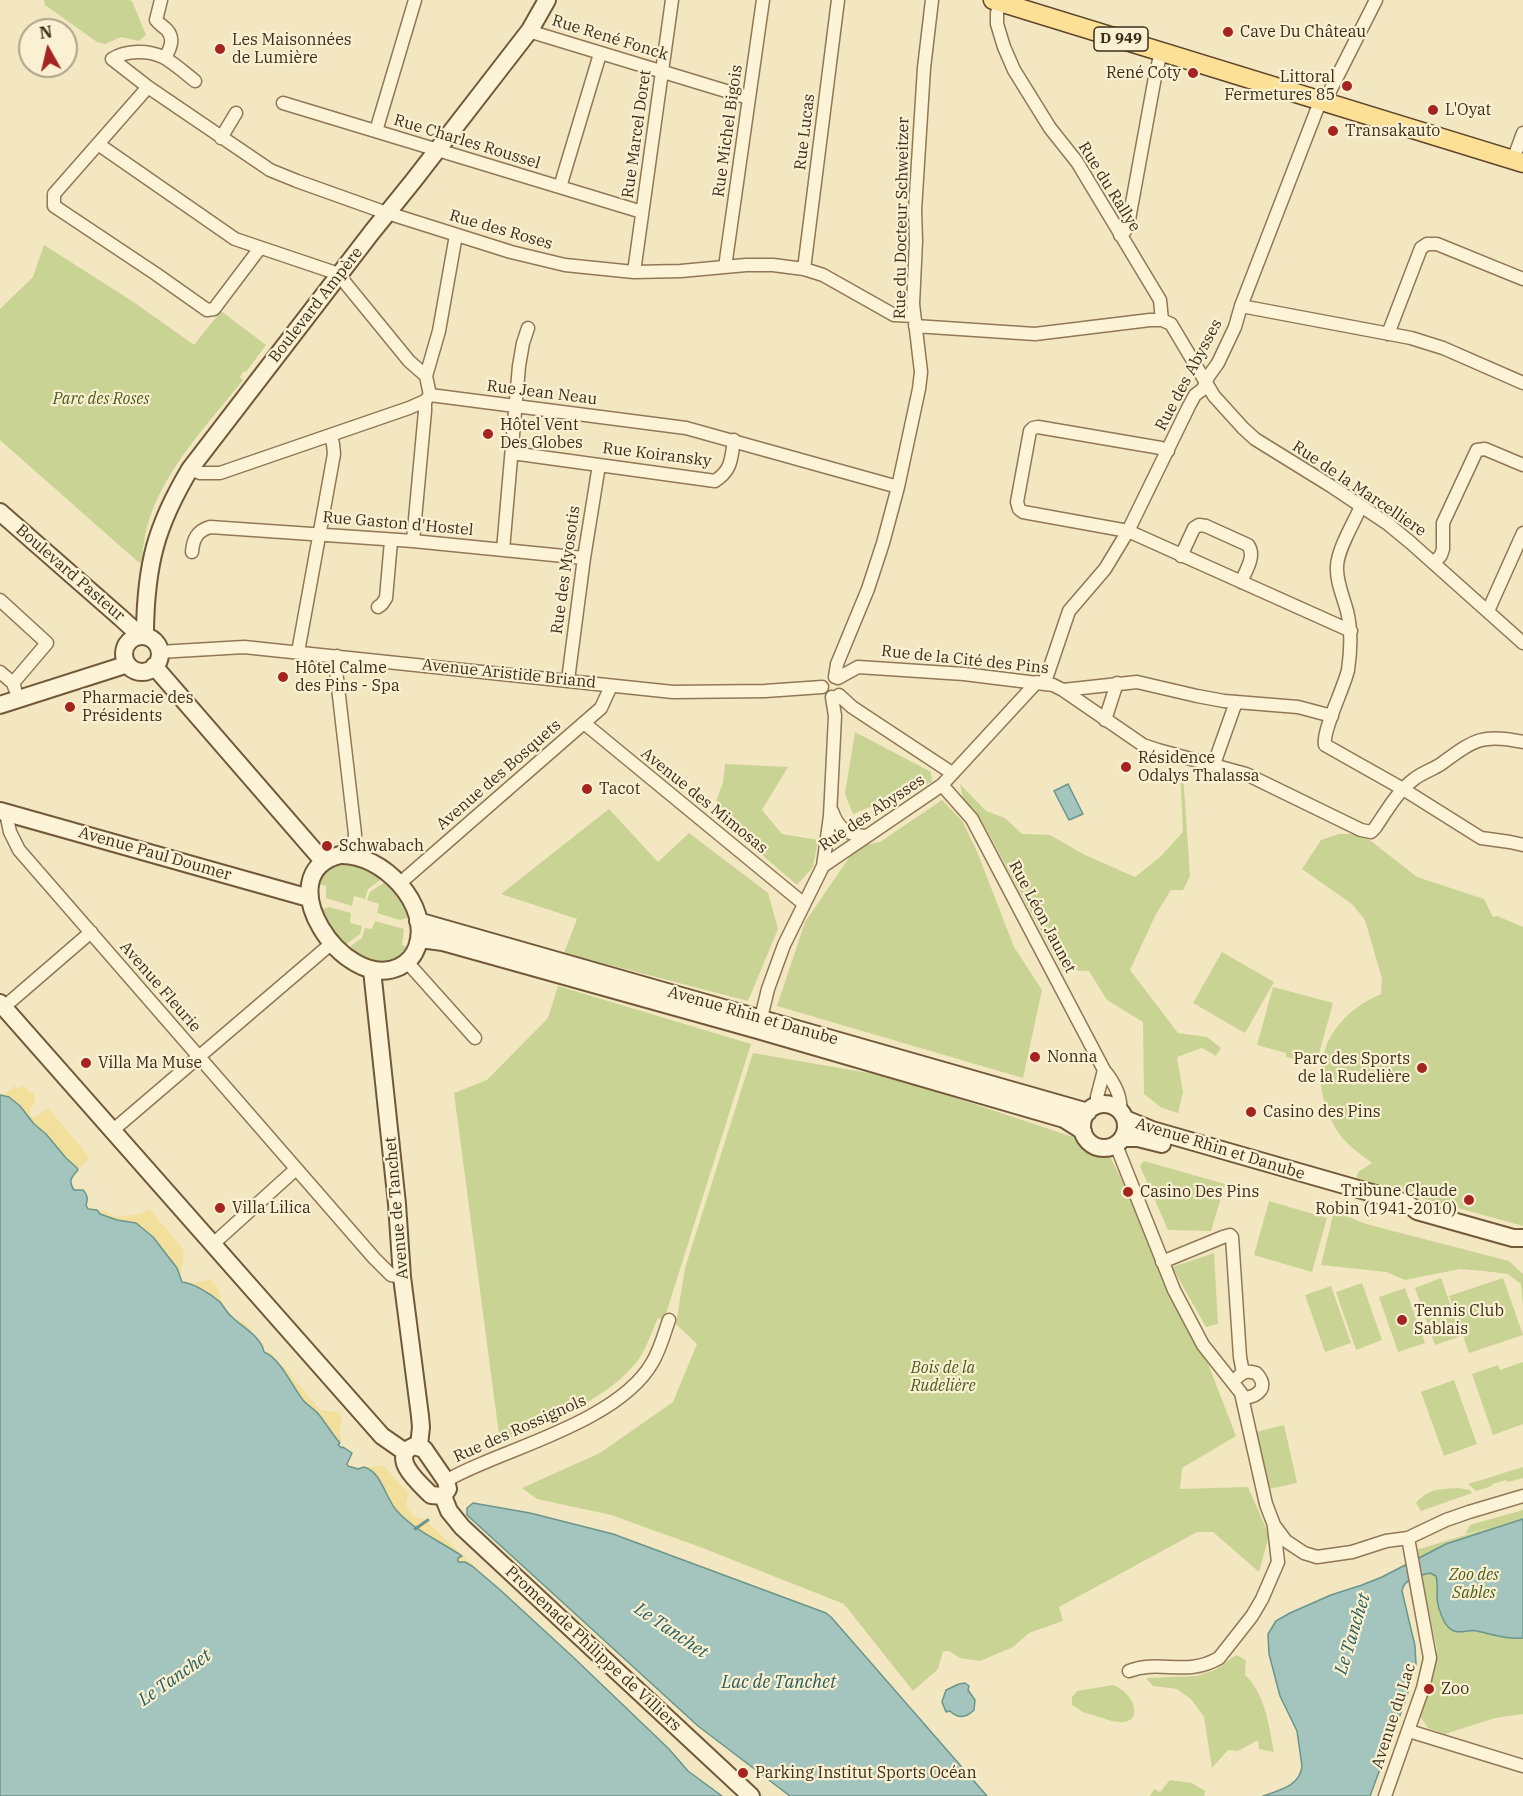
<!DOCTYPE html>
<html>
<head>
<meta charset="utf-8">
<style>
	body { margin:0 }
	#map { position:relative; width:1523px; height:1796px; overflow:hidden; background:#f3e7c1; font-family:"IBM Plex Serif",serif }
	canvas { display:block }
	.north { position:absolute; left:18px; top:18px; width:60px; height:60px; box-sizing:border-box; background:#faf0d2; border:2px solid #aea289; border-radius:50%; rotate:352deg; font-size:16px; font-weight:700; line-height:24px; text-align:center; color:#3d2e1c }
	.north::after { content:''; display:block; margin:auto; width:21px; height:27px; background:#a6241f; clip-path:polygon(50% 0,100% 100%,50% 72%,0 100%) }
</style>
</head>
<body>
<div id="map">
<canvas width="1523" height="1796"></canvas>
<div class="north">N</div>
</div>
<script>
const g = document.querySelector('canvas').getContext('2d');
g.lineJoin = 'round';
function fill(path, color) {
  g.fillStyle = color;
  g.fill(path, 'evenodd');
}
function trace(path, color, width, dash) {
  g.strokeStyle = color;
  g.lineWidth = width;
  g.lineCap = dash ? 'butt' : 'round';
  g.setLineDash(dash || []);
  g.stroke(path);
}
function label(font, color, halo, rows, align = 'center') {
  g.font = font + ' "IBM Plex Serif",serif';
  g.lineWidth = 4.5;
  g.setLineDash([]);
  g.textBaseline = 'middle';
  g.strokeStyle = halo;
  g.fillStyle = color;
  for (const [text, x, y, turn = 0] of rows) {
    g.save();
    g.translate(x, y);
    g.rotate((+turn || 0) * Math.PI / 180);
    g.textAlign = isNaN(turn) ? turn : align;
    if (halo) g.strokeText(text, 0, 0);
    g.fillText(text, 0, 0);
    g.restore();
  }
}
fill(new Path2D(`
	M44,0H128L132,1L146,35L139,41L121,37L105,44L97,42L45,5Z
	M44,245L135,303L194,345L221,311L266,345L246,372L244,371L240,377L243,380C209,423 168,465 150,517C145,532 143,548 141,563L137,561L0,440V309L33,277Z
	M855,732L931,772L932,782L853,814L845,794Z
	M725,764L788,767L762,810L782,834L818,840L813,867L797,885L712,812L723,783Z
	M1180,769L1183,773L1190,876L1183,890H1171L1156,914L1130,970L1178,1033L1207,1037L1221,1048L1216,1056L1202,1048L1177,1057L1183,1092L1178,1113L1162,1108L1144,1094L1143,1022L1107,1000L1089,971L1062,970L984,825L963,798L960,784L986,811L1005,818L1022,834L1050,835L1085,855L1135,877L1159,858L1183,832Z
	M942,800L963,822L978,854L1014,947L1042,990L1023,1078L777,1006L805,922L857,846L880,842Z
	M609,809L658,862L689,833L768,893L778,929L748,1001L564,953L577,919L501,894Z
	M1339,834H1362L1417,877L1484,899L1493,917L1497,916L1523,927V1226L1356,1180L1358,1172L1372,1163C1360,1154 1346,1144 1338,1132C1304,1076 1321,1020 1381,994L1382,979L1365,920L1352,904L1302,869L1321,840Z
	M342,863C357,865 370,869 382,879L368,889L365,899L354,896L352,906L326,898V886L318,884L327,869Z
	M385,882L398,896L409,917L400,920L377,913L379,904L367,900L370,892Z
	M329,907L351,913L350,923L362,926L360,934L344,946L329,927L321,910Z
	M375,921L404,929L402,945L410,948C393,972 368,963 348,948L362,938L365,928L372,929Z
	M1222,952L1274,982L1245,1033L1193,1003Z
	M558,986L751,1044L664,1320L658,1318C651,1333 646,1351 635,1364C601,1404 547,1421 500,1442L454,1093L487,1080L548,1018Z
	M1273,987L1333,1003L1316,1065L1286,1057V1053L1257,1045Z
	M753,1053L874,1074L941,1093L1106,1148L1193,1325L1236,1436L1182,1468L1180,1489L1248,1487L1269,1535L1259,1572L1213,1532H1197L1059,1607L1063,1621L1029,1633L1013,1647L980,1661L960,1658L949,1651H943L938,1669L913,1691L844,1604L700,1547L611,1515L537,1499L522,1488L600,1453L673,1402L697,1344L676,1324L685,1268Z
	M1144,1161L1225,1184L1211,1231L1168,1230L1140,1166Z
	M1269,1201L1327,1218L1312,1272L1254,1255Z
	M1334,1211L1366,1224L1509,1261L1523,1274V1306L1521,1284L1508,1274L1484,1271L1460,1269L1405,1280L1386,1272L1321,1265Z
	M1214,1253L1218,1324L1206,1327L1172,1267Z
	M1441,1278L1461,1336L1435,1345L1415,1288Z
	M1503,1278L1523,1335L1469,1353L1449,1296Z
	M1362,1283L1382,1340L1356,1350L1336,1292Z
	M1331,1286L1351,1343L1325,1352L1305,1295Z
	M1405,1288L1425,1343L1398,1352L1379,1297Z
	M1523,1362V1424L1493,1435L1472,1374L1498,1365L1500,1370Z
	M1454,1380L1477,1444L1444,1456L1421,1392Z
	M1284,1425L1297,1483L1269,1489L1256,1432Z
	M1523,1467V1478L1508,1482L1506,1480L1492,1484V1486L1476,1491L1468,1484Z
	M1459,1488L1470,1490L1472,1493L1421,1511L1416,1503C1429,1488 1441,1489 1459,1488Z
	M1523,1510V1714L1495,1718L1445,1734L1428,1728L1420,1716L1437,1650L1416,1550L1489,1528L1465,1534L1470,1525Z
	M1236,1655L1246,1660L1245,1675C1265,1693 1269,1726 1274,1752L1259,1749L1258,1740L1238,1751L1228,1750L1212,1768L1204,1717L1191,1699L1177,1689L1153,1686L1146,1678L1196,1676L1215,1670Z
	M1113,1685C1136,1693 1147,1729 1112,1721L1083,1712L1072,1705V1697L1077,1691Z
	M1170,1780L1192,1783L1205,1791L1204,1796H1150L1154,1789L1160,1792Z`), '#c9d394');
fill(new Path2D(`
	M22,1085L30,1092H33C39,1103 29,1106 30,1115L33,1118L48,1108L86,1153L89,1158L70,1179V1183L74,1190H83C88,1195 88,1199 86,1205L88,1208L104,1211L116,1217L141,1214L149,1209C155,1216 181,1244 183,1250C186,1261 177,1272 182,1282L194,1283L210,1280C220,1286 218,1295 224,1305C227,1310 230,1312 232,1318L245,1323L251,1329L253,1335L264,1344V1352L272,1353L276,1363L284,1367L320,1410L338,1412L342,1417L339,1433L342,1439L338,1445L342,1448L343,1447L352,1453L347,1464L348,1466C361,1469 371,1466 384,1466L409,1494L406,1501C407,1511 413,1518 424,1519L637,1718L617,1720L0,1166V1095L7,1092L15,1086L18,1089Z`), '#f2df9b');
const water = new Path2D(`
	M1068,784L1083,814L1069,820L1054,791Z
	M0,1095L9,1097L20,1106L34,1124L46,1134L66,1158L77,1168L78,1170C71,1178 68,1181 74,1190H83C88,1195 88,1199 86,1205L88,1209L97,1210L100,1214L117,1220L136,1223L153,1237L177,1268L182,1282C193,1283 211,1294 220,1302C224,1307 227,1313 232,1317C243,1328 261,1336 264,1352C280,1358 292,1386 303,1400C308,1406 316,1410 320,1416C327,1425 332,1434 340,1443L338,1445L342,1448L343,1447L352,1453L347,1464L348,1466L358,1469L364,1467C382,1472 385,1498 397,1511C415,1531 440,1541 462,1556L458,1558V1562H465L472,1566L498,1588L573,1657L669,1749L688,1771L722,1796H0Z
	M473,1503L530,1513L613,1534L826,1613L831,1617L987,1796H790L698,1726L467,1515V1508Z
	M1523,1519V1638C1508,1640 1491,1634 1477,1631C1469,1629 1461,1634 1454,1631C1444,1628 1438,1608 1437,1599C1437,1591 1438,1583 1436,1576L1430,1573C1419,1576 1404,1578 1402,1591L1415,1646L1416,1664L1406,1699L1370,1796H1263C1280,1790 1300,1786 1302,1766L1297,1731L1280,1696L1269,1654L1268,1634L1276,1621L1290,1613L1331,1595L1362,1585L1382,1577L1446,1544Z
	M965,1683L969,1686L968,1690L975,1700L974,1710C966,1718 958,1719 950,1711L946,1712L942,1702L946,1690L959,1684Z`);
fill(water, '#a4c5bd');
trace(water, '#6a958c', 1.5);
trace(new Path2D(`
	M415,1529L428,1520`), '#6a958c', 3);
const street = new Path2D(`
	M161,0L156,20C159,24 163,26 167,30C175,39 170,49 165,58
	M1000,2L997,13V24L1004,47L1014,70L1050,128L1077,162L1160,300L1162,320
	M530,30L535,33L749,98
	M195,81C185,73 174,63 163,57C148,50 126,50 112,59L148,87L270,170L297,181L381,211L511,252L565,265L634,272L681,271L746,265H773L804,269L823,275L894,315L914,316
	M148,87L54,194V206L156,274L207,310L214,309L260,248
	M283,103L642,212
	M376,131L415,0
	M221,138L236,113
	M98,144L235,239L333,272L342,279L409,361L426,376L430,395
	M1513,160L1523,133
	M560,187L600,54
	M1120,235L1125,231L1128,225L1155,77L1161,52
	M725,267L763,0
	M804,269L838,0
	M634,272L672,0
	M1241,306L1411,338L1443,348L1523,383
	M915,326L1035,334L1150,320H1162L1171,324L1214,396L1243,428L1255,439L1331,486L1388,524L1411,543L1523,643
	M1388,334L1421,248L1427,244H1437L1523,279
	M426,376L439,331L456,235
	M430,395L686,428L898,487
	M1168,451L1161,448L1038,427L1033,428L1030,431L1017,502L1019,509L1023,512L1128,531L1351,631
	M512,453L715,481C732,470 731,459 734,440
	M190,469L200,473H220L409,408L425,401L430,395
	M1361,506C1354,523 1338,548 1337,566C1336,581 1343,596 1347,611C1352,631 1351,650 1348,670C1344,688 1322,731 1325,745L1403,789L1481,838L1510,842L1523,845
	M413,541L425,411V401
	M503,550L519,366L523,343L528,328
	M192,552C193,539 197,531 210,527L413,541L584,558
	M1181,556L1194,528L1199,525L1206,526L1248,545C1256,556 1246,570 1241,582
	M1434,563L1441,555L1443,549V523L1477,450L1485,449L1523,465
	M0,600L47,643L13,683
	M378,607L382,604L386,598L391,541
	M1488,611L1523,533
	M159,652L244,647L673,692L765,691L822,687
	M298,652L334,454L333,444L330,435
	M337,656L336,670L355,834L353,855
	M0,672L13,683L15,689
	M835,677L837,664L868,589L883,543L898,487L919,389L921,372L913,304L916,241L915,210L924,68L932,0
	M838,678L858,667L964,674L1053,685L1063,690L1143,745L1158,750L1246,774L1361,830L1371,832L1375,828C1386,812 1397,792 1413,780C1421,773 1432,770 1441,764C1474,740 1482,733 1523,742
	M568,680L584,558L599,465
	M1043,682L1047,676L1069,611L1105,569L1128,531L1189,406L1195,395L1203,389L1208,377L1218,363L1235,327L1241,306L1316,112L1321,101L1330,91L1376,0
	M1063,690L1137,682L1197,696L1224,701L1298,707L1332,716
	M839,695L852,707L952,773
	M1105,720L1117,683
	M584,723L804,904
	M1214,764L1236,702
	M942,785L972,819L1104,1070C1113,1081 1122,1096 1120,1111
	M832,811C838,829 848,835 866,836
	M6,813L10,832L19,850L374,1258L391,1275L402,1277
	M823,866L942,785L1037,682
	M399,884L601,708L611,686
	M407,962L475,1038
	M4,1007L91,932
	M759,1026L768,989L784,945L823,866L830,816L835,716L832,697
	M1097,1106V1097L1104,1070
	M112,1131L332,943
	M1116,1145L1174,1290L1203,1345L1241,1393L1266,1504L1274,1525L1286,1541L1304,1553L1317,1557L1352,1552L1386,1541L1408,1538L1446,1520L1469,1512L1523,1496
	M213,1244L296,1169
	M1162,1262L1223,1237L1230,1235L1232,1237L1240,1357L1243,1373
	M1238,1377C1243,1371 1248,1371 1256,1373C1270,1387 1258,1397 1243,1398
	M446,1481C459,1473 474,1467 488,1461C538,1440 624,1412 652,1363C660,1350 664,1334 669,1320
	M1129,1671C1160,1659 1187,1677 1219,1658L1252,1616L1262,1599L1278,1562L1274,1527
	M1409,1731L1523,1766
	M1385,1796L1423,1688L1430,1658L1408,1538`);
const secondary = new Path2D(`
	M0,512L121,618L133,629L138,636
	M143,636L145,631C146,564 156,526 190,469L372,232L414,180L530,30L547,0
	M124 654a18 18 0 1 1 36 0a18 18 0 1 1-36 0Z
	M154,666L324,862
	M0,705L122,666L126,663
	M0,811L309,898
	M340,855C382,853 432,905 417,947C414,956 409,962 399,967C343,993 266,873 340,855Z
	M418,921L1088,1112
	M420,939L443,942L758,1030L1064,1119L1083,1131
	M372,970L397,1204L402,1277L420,1416L421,1427L419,1446
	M0,1003L382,1436L405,1452
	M1082 1126a22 22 0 1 1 44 0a22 22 0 1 1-44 0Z
	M1125,1119L1152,1130L1407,1203L1417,1211L1513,1238H1523
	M1123,1138H1138L1162,1144
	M414,1446L424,1449L446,1481L448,1489L443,1496L431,1495C420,1484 388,1457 414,1446Z
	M443,1496L449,1511L462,1527L751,1796`);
const primary = new Path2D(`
	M993,0L1523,163`);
trace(street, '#907756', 15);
trace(secondary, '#715839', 20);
trace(primary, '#5d442b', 21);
trace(street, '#fdf3d6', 12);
trace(secondary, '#fdf3d6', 16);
trace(primary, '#fbe095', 18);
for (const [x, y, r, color] of [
	[1228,32,6,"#a6241f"],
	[220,49,6,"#a6241f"],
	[1193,73,6,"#a6241f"],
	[1347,86,6,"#a6241f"],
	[1433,110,6,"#a6241f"],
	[1333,131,6,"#a6241f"],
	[488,434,6,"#a6241f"],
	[283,677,6,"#a6241f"],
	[70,707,6,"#a6241f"],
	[1126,767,6,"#a6241f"],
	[587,789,6,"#a6241f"],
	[327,846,6,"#a6241f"],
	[1035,1057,6,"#a6241f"],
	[86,1063,6,"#a6241f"],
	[1422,1068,6,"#a6241f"],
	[1251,1112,6,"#a6241f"],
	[1128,1192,6,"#a6241f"],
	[1469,1200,6,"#a6241f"],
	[220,1208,6,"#a6241f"],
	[1402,1320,6,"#a6241f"],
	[1429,1689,6,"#a6241f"],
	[743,1773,6,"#a6241f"]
]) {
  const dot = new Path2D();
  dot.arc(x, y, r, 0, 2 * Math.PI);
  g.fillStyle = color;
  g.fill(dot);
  trace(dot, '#faf0d2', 2);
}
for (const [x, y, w] of [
	[1121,39,54]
]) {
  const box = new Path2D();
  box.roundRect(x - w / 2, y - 12, w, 24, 4.5);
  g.fillStyle = '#faf0d2';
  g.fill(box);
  trace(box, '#3d2e1c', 1.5);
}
label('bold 15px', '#3d2e1c', null, [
	["D 949",1121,39]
]);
label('16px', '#3d2e1c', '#faf0d2', [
	["Cave Du Château",1240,32],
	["Les Maisonnées",232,40],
	["de Lumière",232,58],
	["René Coty",1181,73,"right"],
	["Littoral",1335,77,"right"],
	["Fermetures 85",1335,95,"right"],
	["L'Oyat",1445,110],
	["Transakauto",1345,131],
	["Hôtel Vent",500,425],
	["Des Globes",500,443],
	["Hôtel Calme",295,668],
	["des Pins - Spa",295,686],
	["Pharmacie des",82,698],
	["Présidents",82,716],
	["Résidence",1138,758],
	["Odalys Thalassa",1138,776],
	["Tacot",599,789],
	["Schwabach",339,846],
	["Nonna",1047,1057],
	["Parc des Sports",1410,1059,"right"],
	["de la Rudelière",1410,1077,"right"],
	["Villa Ma Muse",98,1063],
	["Casino des Pins",1263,1112],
	["Tribune Claude",1457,1191,"right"],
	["Robin (1941-2010)",1457,1209,"right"],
	["Casino Des Pins",1140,1192],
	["Villa Lilica",232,1208],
	["Tennis Club",1414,1311],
	["Sablais",1414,1329],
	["Zoo",1441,1689],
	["Parking Institut Sports Océan",755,1773]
], 'left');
label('16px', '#3d2e1c', '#faf0d2', [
	["Rue René Fonck",610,38,17],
	["Rue Michel Bigois",728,131,-82],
	["Rue Lucas",805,132,-83],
	["Rue Marcel Doret",637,134,-82],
	["Rue Charles Roussel",467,142,17],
	["Rue du Rallye",1109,187,58],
	["Rue du Docteur Schweitzer",902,218,-89],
	["Rue des Roses",501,230,16],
	["Boulevard Ampère",316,305,-52],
	["Rue des Abysses",1189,375,-62],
	["Rue Jean Neau",542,393,7],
	["Rue Koiransky",657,455,7],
	["Rue de la Marcelliere",1359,489,34],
	["Rue Gaston d'Hostel",398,524,5],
	["Rue des Myosotis",566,570,-82],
	["Boulevard Pasteur",70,573,41],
	["Rue de la Cité des Pins",965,660,6],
	["Avenue Aristide Briand",509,674,6],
	["Avenue des Bosquets",499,775,-41],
	["Avenue des Mimosas",704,801,39],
	["Rue des Abysses",872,813,-34],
	["Avenue Paul Doumer",155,854,16],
	["Rue Léon Jaunet",1042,917,62],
	["Avenue Fleurie",160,987,49],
	["Avenue Rhin et Danube",753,1016,16],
	["Avenue Rhin et Danube",1220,1149,17],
	["Avenue de Tanchet",397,1208,-95],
	["Rue des Rossignols",520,1429,-24],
	["Promenade Philippe de Villiers",593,1649,43],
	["Avenue du Lac",1394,1716,-72]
]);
label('italic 16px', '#4b5c20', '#faf0d2', [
	["Parc des Roses",101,399],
	["Bois de la",943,1368],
	["Rudelière",943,1386],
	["Zoo des",1474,1575],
	["Sables",1474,1593]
]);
label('italic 18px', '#2a5f5e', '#faf0d2', [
	["Le Tanchet",671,1631,34],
	["Le Tanchet",1353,1634,-73],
	["Le Tanchet",175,1678,-35],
	["Lac de Tanchet",779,1683]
]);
</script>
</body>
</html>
